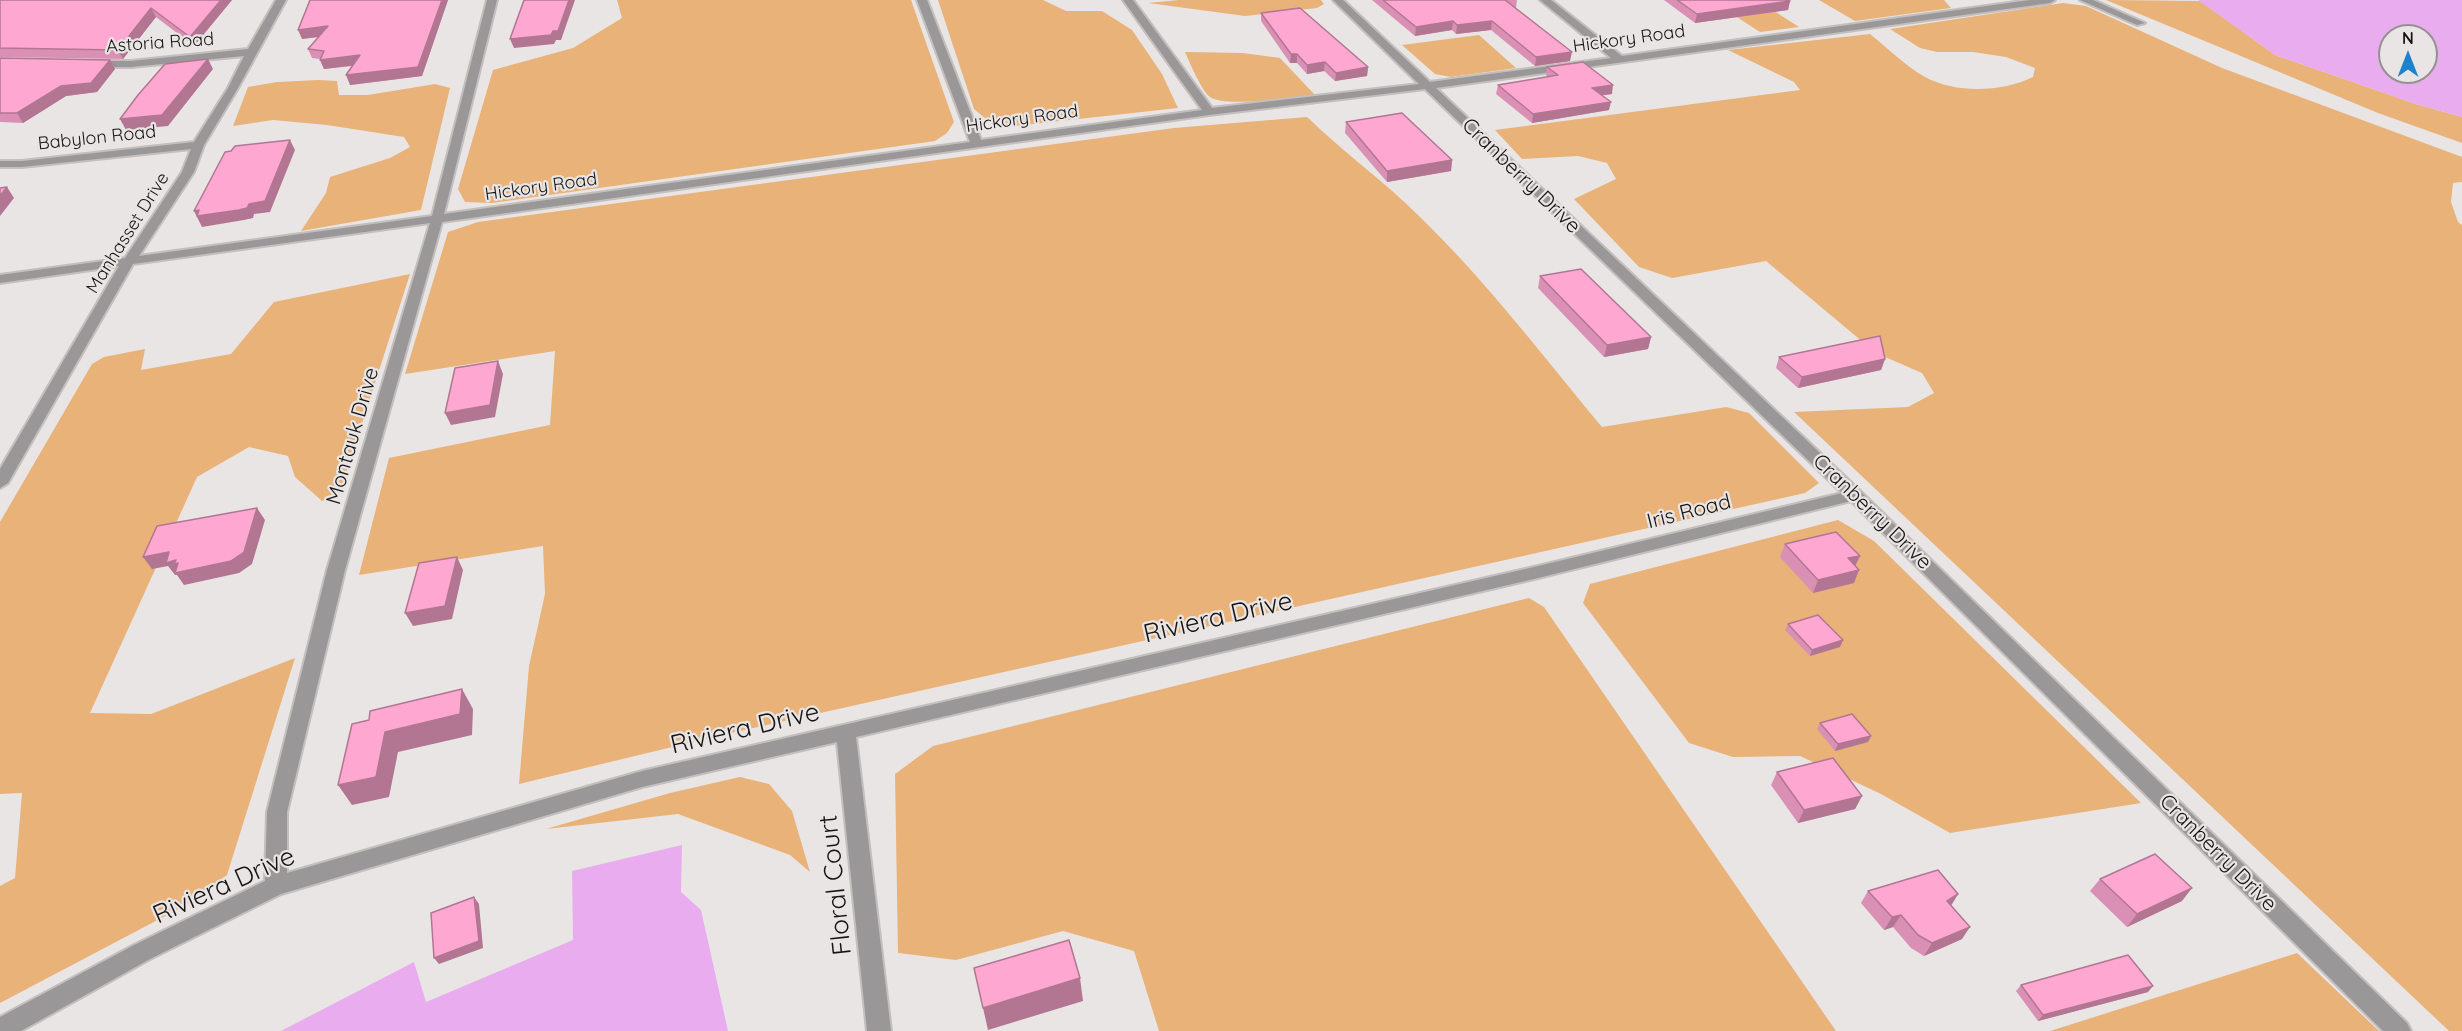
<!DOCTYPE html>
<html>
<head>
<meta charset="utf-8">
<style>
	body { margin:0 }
	#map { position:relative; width:2462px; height:1031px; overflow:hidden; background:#e9e5e5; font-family:Quicksand,sans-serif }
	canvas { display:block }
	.north { position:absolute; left:2378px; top:24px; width:60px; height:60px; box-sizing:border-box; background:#e9e5e5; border:2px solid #959191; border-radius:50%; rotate:0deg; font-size:16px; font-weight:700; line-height:24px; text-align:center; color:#161414 }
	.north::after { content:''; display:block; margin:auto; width:21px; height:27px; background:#1e82cd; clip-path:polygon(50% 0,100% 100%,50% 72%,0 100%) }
</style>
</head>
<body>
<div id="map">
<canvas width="2462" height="1031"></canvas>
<div class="north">N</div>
</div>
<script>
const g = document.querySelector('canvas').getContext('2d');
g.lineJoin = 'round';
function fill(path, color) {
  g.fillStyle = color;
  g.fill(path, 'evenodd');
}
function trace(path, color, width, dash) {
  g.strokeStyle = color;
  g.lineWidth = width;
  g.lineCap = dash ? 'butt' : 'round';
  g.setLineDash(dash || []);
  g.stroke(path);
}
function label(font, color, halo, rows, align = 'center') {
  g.font = font + ' Quicksand,sans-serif';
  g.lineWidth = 4.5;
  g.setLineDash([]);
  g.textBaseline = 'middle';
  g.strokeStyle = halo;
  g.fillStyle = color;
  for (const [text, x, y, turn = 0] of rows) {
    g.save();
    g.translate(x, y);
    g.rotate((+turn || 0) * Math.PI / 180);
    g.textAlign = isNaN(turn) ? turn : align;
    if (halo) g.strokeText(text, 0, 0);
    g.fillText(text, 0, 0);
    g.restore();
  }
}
fill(new Path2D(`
	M617,0H911L954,122L947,133L935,141L492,203L465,202L458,189L493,70L573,48L622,18Z
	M938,0H1043L1066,11H1102L1132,30L1162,74L1178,108L997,128L974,109Z
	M1179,0H1321L1324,4L1317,8L1245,16L1148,3Z
	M1757,0L1799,27L1760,32L1715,3Z
	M1819,0H1944L1951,8L1855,21Z
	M2106,0L2200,1L2275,55L2416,104L2462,117V143L2378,113Z
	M2063,3L2086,6L2222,68L2462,157V182L2453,183L2451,202L2458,222L2462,225V1031H2449L1794,412L1908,407L1934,393L1922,373L1876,353L1766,261L1672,278L1639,267L1574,199L1616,179L1607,163L1578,156L1522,159L1495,130L1800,90L1794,82L1728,50L1870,34C1887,47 1905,66 1925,77C1957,94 2002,92 2033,77L2035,68L2006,57L1973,52H1937L1920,48L1890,29Z
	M1479,35L1516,68L1451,77L1435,74L1402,45Z
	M1185,52L1243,53L1280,58L1315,95C1294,97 1225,108 1210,97C1201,90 1190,63 1185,52Z
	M318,80L337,81L339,95H368L435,84L450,88L421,210L301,231L326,193L330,177L390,158L410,147L404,137L327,125L273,120L233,126L248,87L277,82Z
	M1307,117C1343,152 1384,181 1420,217C1486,281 1543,356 1602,427L1726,407L1749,413L1819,483L1805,493L722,735L519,784L529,666L545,594L543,546L359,575L389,458L550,425L555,351L405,374L448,232L478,222L1174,128Z
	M410,274L339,495L322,501L295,477L288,456L249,447L197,477L90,713L151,714L295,658L227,875L188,904L0,1003V886L15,878L22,793L0,794V522L92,364L104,357L145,349L141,370L231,354L274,302Z
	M1838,520L1874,541L2141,803L1950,833L1881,794L1800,756L1733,757L1689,743L1583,603L1590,584Z
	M1529,598L1544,607L1836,1031H1159L1134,951L1063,931L956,960L898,953L895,774L933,746Z
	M740,777L769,784L792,811L810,872L790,855L678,814L546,829L670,793Z
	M2297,953L2379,1031H2050Z`), '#e8b279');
fill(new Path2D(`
	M2198,0H2462V117L2416,104L2275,55ZM2390,36H2426V72H2390Z
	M682,845L681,892L701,910L728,1031H281L414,962L426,1002L573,940L572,871Z`), '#e9acee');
const minor = new Path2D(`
	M276,0H286L238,88L204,145L194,172L139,256L432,216L487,0H497L444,214L970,142L917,0H927L981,140L1202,110L1123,0H1133L1212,108L1419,84L1333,0H1343L1430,82L1611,58L1540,0H1551L1622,56L2030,0H2055L2050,3L1436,88L1860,491L2407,1023L2411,1031H2383L1851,501L1534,579L856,737L891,1031H867L837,742L642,787L281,894L150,959L21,1031H0V1017L134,945L265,881L267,812L327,570L430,223L133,264L8,483L0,488V469L119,266L0,283V275L125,258L182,172L191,149L22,167H0V161H22L194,142L228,88L244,56L131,67H91L86,64L91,61H131L248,49ZM1425,89L1842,493L1534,567L642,771L287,873V812L345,570L442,222L1209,115Z
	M2080,0H2093L2145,23L2137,25Z`);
trace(minor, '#c3bfbf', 4);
fill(minor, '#999797');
fill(new Path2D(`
	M0,0H232L194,46L156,17L123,59L0,57Z
	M310,0H448L422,76L350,85L353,66L324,69L320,59L312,58L308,49L319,37L302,39Z
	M1372,0H1517L1516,8H1515L1570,61L1535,66L1491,30L1456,34L1452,30L1415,36Z
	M1664,0H1787L1790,1L1788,10L1695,23Z
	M1261,13L1368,67L1367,76L1335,81L1324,71L1307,74L1297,63H1290L1261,21Z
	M0,58L110,60L115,69L97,92L66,96L23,123L0,122Z
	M1547,67L1612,94L1602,95L1609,110L1532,123L1496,94L1498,85L1548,77L1546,75Z
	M1346,122L1452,160L1451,171L1387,182L1345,133Z
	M1540,276L1651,337L1648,349L1604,357L1538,288Z
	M1779,357L1885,359L1881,370L1798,388L1776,368Z
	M1785,544L1860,556L1855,566L1859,570L1854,583L1813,593L1780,557Z
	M1788,624L1843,640L1840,647L1810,656L1785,630Z
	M1820,723L1871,736L1868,742L1835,751L1817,729Z
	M1777,772L1862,796L1855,809L1798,823L1771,785Z
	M2100,879L2182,901L2127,927L2090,891Z
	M1868,891L1958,894L1951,906L1962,939L1924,956L1911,948L1893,927L1884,930L1861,903Z
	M2021,985L2148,992L2038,1021L2016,991Z`), '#da90b4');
fill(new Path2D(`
	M221,0H232L194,46L190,37Z
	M442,0H448L422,76L350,85L346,75Z
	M569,0H575L561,40H556L554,44L514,48L510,39Z
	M1790,1L1788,10L1695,23L1697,14Z
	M151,8L156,17L123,59L118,50Z
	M1453,21L1452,30L1415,36L1416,27Z
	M1492,21L1491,30L1456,34L1457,25Z
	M328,26L332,35L302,39L298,30Z
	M1572,52L1570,61L1535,66L1536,57Z
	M1291,54H1297V63H1290Z
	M360,55L364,64L324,69L320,60Z
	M208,59L213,69L168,126L126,130L120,119Z
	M110,60L115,69L97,92L66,96L23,123L17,113L61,86Z
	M1325,62L1324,71L1307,74V65Z
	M1368,67L1367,76L1335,81L1336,73Z
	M1613,85L1612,94L1591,97L1592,88Z
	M1611,102L1609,110L1532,123L1533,114Z
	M290,140L295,150L270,212L254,214L253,218L244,220L202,227L194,211L249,204Z
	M1452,160L1451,171L1387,182V171Z
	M7,187L14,198L0,216V196Z
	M1651,337L1648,349L1604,357L1607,345Z
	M1885,359L1881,370L1798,388L1802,377Z
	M498,361L503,374L495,417L451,425L445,413Z
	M257,508L265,520L252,564L239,573L184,585L177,575H175L168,566L152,569L143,557L169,552Z
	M1860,556L1854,568L1848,558Z
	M457,557L463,570L452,619L413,626L405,613Z
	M1859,570L1854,583L1813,593L1818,580Z
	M1843,640L1840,647L1810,656L1812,650Z
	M462,689L473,709L472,735L398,752L389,797L352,805L338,785L385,732Z
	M1871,736L1868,742L1835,751L1838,744Z
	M1862,796L1855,809L1798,823L1804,810Z
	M2192,888L2182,901L2127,927L2137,914Z
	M1958,894L1950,907L1947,901Z
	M474,897L479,904L483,948L439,964L434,958Z
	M1901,915L1893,927L1884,930L1892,917Z
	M1970,927L1962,939L1924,956L1932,943Z
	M1080,978L1083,1001L988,1030L983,1008Z
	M2153,986L2148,992L2038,1021L2043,1015Z`), '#b27692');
const building = new Path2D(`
	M0,0H221L190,37L151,8L118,50L0,48Z
	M310,0H442L418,67L346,75L360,55L320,60L324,51L308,49L328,26L298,30Z
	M524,0H569L558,31H553L551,35L510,39Z
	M1383,0H1506H1505L1572,52L1536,57L1492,21L1457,25L1453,21L1416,27Z
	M1677,0H1787L1790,1L1697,14Z
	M1300,8L1368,67L1336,73L1325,62L1307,65L1297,54H1291L1261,13Z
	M0,58L110,60L91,83L61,86L17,113H0Z
	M208,59L162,115L120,119L138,95L165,64Z
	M1583,62L1613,85L1592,88L1611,102L1533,114L1498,85L1558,75L1547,67Z
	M1402,113L1452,160L1387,171L1346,122Z
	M290,140L265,201L249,204L247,208L239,210L197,216L199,210L194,211L225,152L231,151L235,146Z
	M7,187L0,196V188Z
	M1581,269L1651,337L1607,345L1540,276Z
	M1880,336L1885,359L1802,377L1779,357Z
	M498,361L490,405L445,413L455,368Z
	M257,508L244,552L231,561L175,573L178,563L174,564L176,560L166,563L169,552L143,557L157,526Z
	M1836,532L1860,556L1848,558L1859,570L1818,580L1785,544Z
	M457,557L445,606L405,613L419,563Z
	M1818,615L1843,640L1812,650L1788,624Z
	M462,689L460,714L385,732L376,777L338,785L352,724L369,720L370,711Z
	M1852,714L1871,736L1838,744L1820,723Z
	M1833,758L1862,796L1804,810L1777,772Z
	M2155,854L2192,888L2137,914L2100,879Z
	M1938,870L1958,894L1947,901L1970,927L1932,943L1918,935L1901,915L1892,917L1868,891Z
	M474,897L479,941L434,958L431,913Z
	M1069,940L1080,978L983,1008L974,968Z
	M2128,955L2153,986L2043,1015L2021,985Z`);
fill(building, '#fea8d1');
trace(building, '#b27692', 1.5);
label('18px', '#161414', '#e9e5e5', [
	["Hickory Road",1629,39,-8],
	["Astoria Road",160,43,-4],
	["Hickory Road",1022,119,-8],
	["Babylon Road",97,138,-6],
	["Hickory Road",541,187,-8],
	["Manhasset Drive",128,233,-58]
]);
label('21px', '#161414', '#e9e5e5', [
	["Cranberry Drive",1521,176,44],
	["Montauk Drive",353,436,-74],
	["Iris Road",1689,512,-14],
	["Cranberry Drive",1872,512,44],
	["Cranberry Drive",2218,853,45]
]);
label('26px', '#161414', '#e9e5e5', [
	["Riviera Drive",1218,618,-13],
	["Riviera Drive",745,729,-13],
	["Floral Court",836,885,-96],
	["Riviera Drive",224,886,-24]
]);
</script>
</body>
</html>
